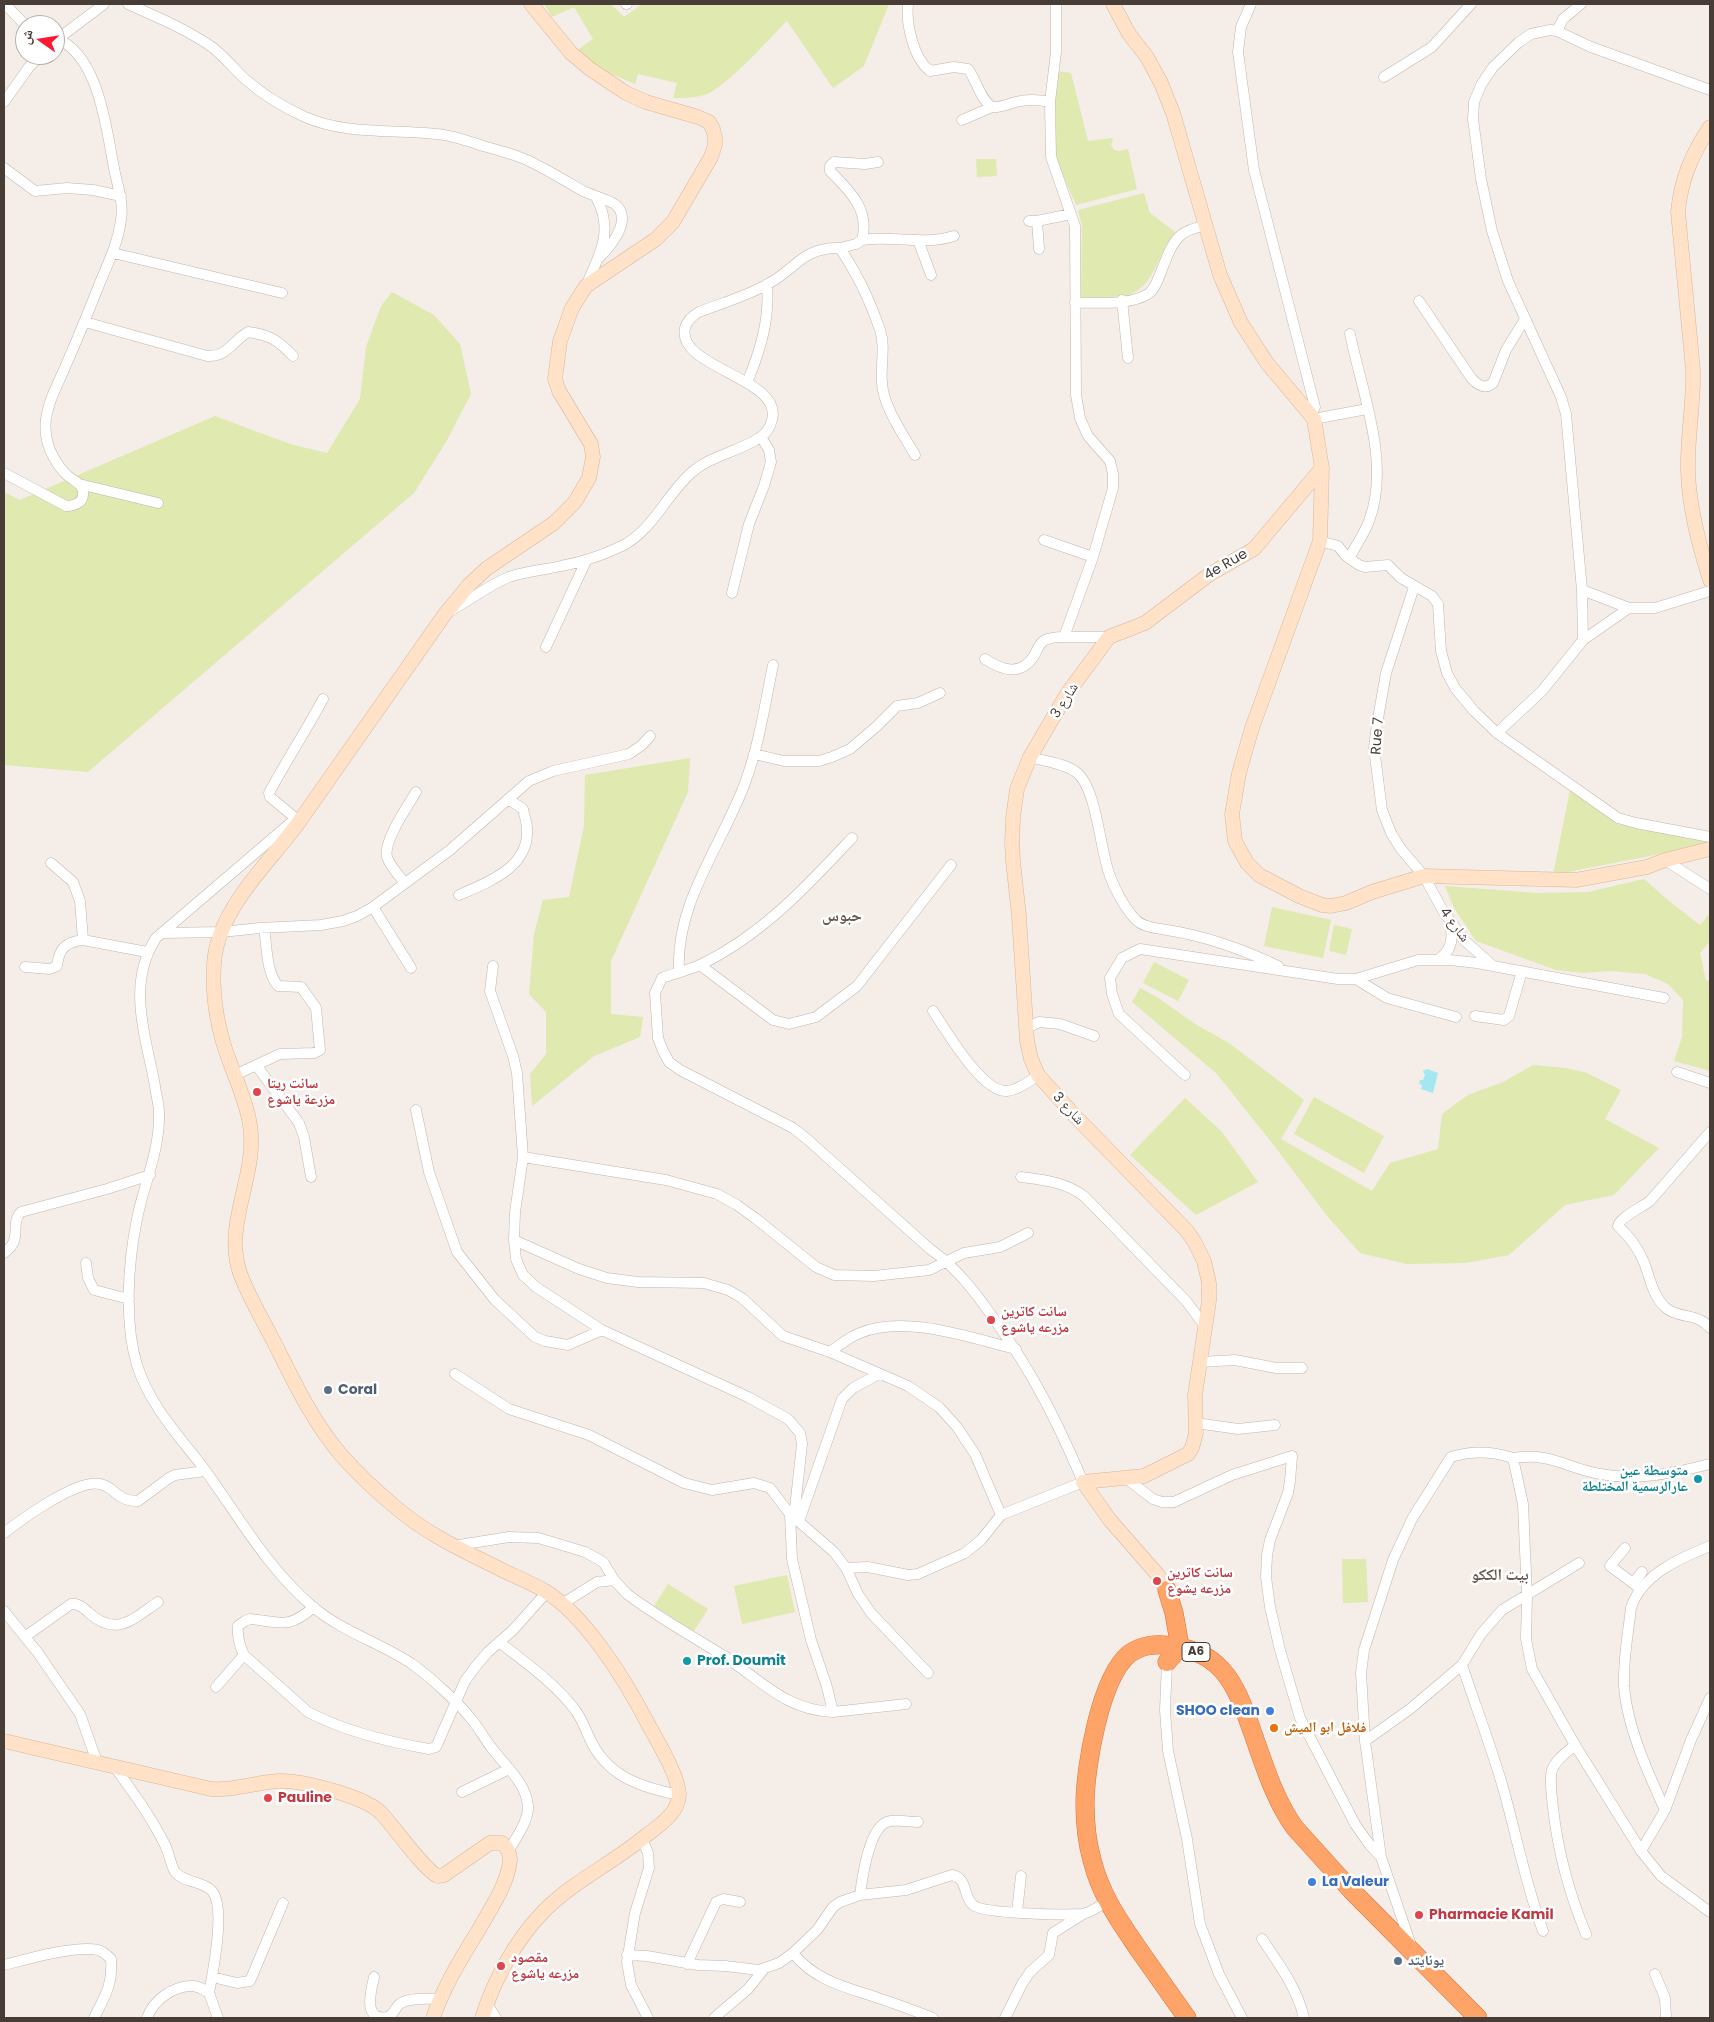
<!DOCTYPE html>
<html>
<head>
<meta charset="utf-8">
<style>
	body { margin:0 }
	#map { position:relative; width:1714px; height:2022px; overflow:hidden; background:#f4ede8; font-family:Poppins,"Noto Naskh Arabic",sans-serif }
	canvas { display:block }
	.frame { position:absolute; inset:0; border:5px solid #483c37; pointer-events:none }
	.north { position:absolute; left:15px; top:15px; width:50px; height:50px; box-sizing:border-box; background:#fff; border:1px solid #b6b1af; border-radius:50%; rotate:283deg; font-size:14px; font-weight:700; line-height:20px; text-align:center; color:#483c37 }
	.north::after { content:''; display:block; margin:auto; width:18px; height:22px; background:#fc1733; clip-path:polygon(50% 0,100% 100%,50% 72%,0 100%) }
</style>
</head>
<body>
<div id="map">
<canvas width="1714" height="2022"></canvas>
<div class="frame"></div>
<div class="north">ش</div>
</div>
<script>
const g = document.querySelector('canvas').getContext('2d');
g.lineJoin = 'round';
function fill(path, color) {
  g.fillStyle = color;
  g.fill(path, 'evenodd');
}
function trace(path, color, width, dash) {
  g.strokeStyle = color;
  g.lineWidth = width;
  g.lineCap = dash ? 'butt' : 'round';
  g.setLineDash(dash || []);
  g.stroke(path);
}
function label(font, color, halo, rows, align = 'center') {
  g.font = font + ' Poppins,"Noto Naskh Arabic",sans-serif';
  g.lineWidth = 5;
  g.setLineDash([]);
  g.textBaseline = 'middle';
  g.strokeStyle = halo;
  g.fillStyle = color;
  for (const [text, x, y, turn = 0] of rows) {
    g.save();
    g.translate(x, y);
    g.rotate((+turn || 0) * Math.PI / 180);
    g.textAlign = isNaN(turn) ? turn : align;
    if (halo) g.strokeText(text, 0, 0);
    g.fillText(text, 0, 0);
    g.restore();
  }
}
fill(new Path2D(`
	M544,4H611L624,17L642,4H889L864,66L833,88L787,21C770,38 727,86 707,94C696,98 684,98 673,98L677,83L638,74L635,84L602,70L576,51L593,39L574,7L552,17Z
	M1057,71L1071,73L1088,141L1113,138L1111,145L1114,150L1119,151L1128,149L1137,189L1076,205L1057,162L1052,110Z
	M976,159H996L997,176L977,177Z
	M1144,193L1150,213L1175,232C1157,253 1155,291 1123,296C1110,298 1095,297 1081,297L1082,226L1078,210Z
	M392,292L434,315L460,344L471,394L446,442L414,493L88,772L4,765V492L20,500L215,416L290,444L327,453L360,399L366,347L381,306Z
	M690,758L688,792L611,961V1014L643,1017L640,1037L594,1056L532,1106L530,1074L546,1054V1012L529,994L534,934L543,900L569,897L584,826L585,775Z
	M1570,790L1618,824L1710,842V844L1553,875Z
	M1644,879L1669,901L1700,925L1710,913V941L1700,953L1706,981L1710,980V1071L1674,1061L1682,1037L1683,1000L1668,984L1645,974L1611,971L1582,973L1556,970L1476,941L1454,908L1445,886L1537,893L1588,892Z
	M1272,907L1331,920L1323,958L1264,946Z
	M1334,925L1352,929L1346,955L1329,951Z
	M1154,962L1189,980L1178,1001L1143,983Z
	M1140,988L1160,999L1195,1024L1229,1043L1304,1100L1281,1139L1372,1191L1390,1163L1438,1149L1442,1114L1468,1095L1503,1082L1533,1065L1566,1068L1587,1073L1621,1090L1605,1119L1659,1148L1614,1195L1565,1205L1509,1255L1466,1263L1407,1264L1360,1253L1328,1217L1276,1148L1217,1074L1132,1002Z
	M1314,1097L1384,1136L1364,1173L1294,1134Z
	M1185,1098L1222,1132L1258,1182L1196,1215L1130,1155Z
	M1342,1559H1366L1368,1602L1343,1603Z
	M787,1575L795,1612L742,1624L734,1586Z
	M668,1584L708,1609L694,1631L654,1606Z`), '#dfe9b0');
fill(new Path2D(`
	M1427,1069L1438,1073L1433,1093L1421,1089L1422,1085L1419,1084L1420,1080H1423L1425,1075L1423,1071Z`), '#a4e7f1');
const street = new Path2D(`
	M5,4L25,25
	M128,4C157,17 186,29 212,47C224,56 234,69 245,79C263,95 283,107 305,117C346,135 393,129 436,134C452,135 468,141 483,146C498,150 513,154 527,160C546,169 564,180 583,191C591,195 613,201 617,206C632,222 609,248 599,258
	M626,4H627
	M908,4C906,23 913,58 930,71L954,67L968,69C977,81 980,99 992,107C1003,108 1011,102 1021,101C1031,99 1041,100 1050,102
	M1056,4V52L1050,102L1051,157L1075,226L1076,395L1080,418L1088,436L1110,461L1113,474V488L1093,557L1064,637H1109
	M1251,4L1241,27L1238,52L1254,170L1315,407L1311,415
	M1557,31L1563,19L1581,4
	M55,41L104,4
	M1384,77L1432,47L1471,4
	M4,102L29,67L41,55
	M962,120L992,107
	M4,168L35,191L67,188L93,190L121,196
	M1029,221H1037L1071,214
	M1037,221L1039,249
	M862,240C895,235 923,246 954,236
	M918,240L931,275
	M840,248L856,244L862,240C870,210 850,191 830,171V166L834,162L865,164L878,162
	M113,253L282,293
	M586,286C599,255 614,232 597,199
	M1122,300L1128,358
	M1419,301L1472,379C1478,385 1485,390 1493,383L1506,350L1525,319
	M1075,303C1097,302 1128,306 1148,294C1161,286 1164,249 1181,235C1187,230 1198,227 1206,225
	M85,322L207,356C228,357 231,342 248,332C270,335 278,340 293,356
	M747,383C760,351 770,320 767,284
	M1314,419L1367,409
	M4,473L66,506C74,506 84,503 83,492C83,484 74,481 68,476C62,471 58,465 54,458C39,432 46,408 58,383C73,350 86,318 99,285C108,263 118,243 121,220C124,202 117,185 114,168C106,128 99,54 55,38
	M79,484L158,503
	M1044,540L1093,557
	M1320,541L1338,546L1346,556L1359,565L1365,567L1388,565L1401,578L1432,596L1438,604L1441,651L1447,673L1455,688L1474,711L1497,733L1618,818L1636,823L1710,837
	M1349,558C1356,546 1364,534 1369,521C1391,463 1362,393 1350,334
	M1414,587L1386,673L1377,724L1374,748L1382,810L1391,833L1401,849L1424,876L1443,911L1465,941L1491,964
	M1582,590L1629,608
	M732,593L749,524L764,486L771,462L769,450L761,437
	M450,611C470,600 489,585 509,577C526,571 544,570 561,566C583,562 603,555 622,546C652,531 667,494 692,472C712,455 738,452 759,438C766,434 770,428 772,420C784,378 676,368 685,328C687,320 692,316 699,312C722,303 747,296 768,284C797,268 803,247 840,248C858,276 869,298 880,330C886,348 880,365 882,383C883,406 904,436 915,455
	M1583,640L1582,590L1566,414L1561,397L1508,281L1492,231L1481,179L1473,119L1474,102L1481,85L1493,67L1519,42L1531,34L1550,30L1557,31L1591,47L1710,90
	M546,647L586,561
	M985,659C1002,670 1020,677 1034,656C1037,651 1038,644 1045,640C1051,637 1058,637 1064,637
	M1497,733L1542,691L1583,640L1629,608H1655L1710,591
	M754,754L784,761H819L832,757L850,749L877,726L897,706L918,703L940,693
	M1030,757C1044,761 1064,763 1076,772C1097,787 1100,852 1110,876C1115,890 1125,908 1135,919C1142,927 1156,928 1167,930C1206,936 1242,949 1278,966
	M295,819L156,938C126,985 146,1036 155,1086C156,1095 159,1104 159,1113C160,1151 144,1183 137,1219C128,1263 124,1322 137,1365C150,1406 180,1437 205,1470C239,1517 268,1569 313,1607C343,1632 381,1643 412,1664C429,1676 459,1703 472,1720C479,1728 484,1738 491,1747C504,1765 526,1782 528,1806C529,1820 516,1838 509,1850
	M299,821L270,797L269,793C286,761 306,731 323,699
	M1665,860L1710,889
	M51,863L73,882L80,901L83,940L147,952
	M405,883C399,876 390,866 387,857C383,841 408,806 416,792
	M459,895C489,882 530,867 527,828C527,822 524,815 523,809L508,799
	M373,907L411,968
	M163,933L222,932L260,928L321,925L343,921L357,916L373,907L450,850L529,781L553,771L629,754L642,745L650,736
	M1437,960C1451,952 1454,940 1450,925
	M700,965L773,1020L789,1024L816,1017L857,986L951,865
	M493,966L490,991L513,1056L517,1073L523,1157
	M25,967L50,969L57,966C59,948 66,942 83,940
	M679,972C675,903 722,845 745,783C759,745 765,704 773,665
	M1356,979L1387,998L1456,1017
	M933,1011C946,1030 982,1093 1007,1091C1018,1090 1029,1082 1038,1075
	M1475,1016L1504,1020L1509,1016L1522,971
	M1027,1028L1039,1022L1060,1024L1094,1036
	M256,1065L299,1123L304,1137L311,1177
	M1677,1072L1710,1083
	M235,1075L280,1054L314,1053L320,1050L316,1008L301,987L278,986C266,972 267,946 264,928
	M1185,1075L1119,1014L1112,994L1110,978L1122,958L1140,949L1338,979H1356L1418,960H1450L1477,963L1664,998
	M416,1110L429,1172L457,1252L495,1300L535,1337L545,1341L568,1345L602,1330
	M1710,1132L1650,1201C1642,1207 1619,1218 1618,1226C1629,1236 1637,1246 1643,1260C1650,1276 1652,1296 1666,1308C1679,1319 1699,1313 1710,1328
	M1021,1177C1044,1180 1066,1182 1085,1197L1187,1302L1206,1328
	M514,1240L579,1269L607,1278L638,1282L704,1283L728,1290L742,1298L783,1336L830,1352L908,1386L939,1407L957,1427L975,1454L1001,1515
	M4,1253C24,1239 9,1224 21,1212L107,1189L150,1175
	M86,1263L88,1278L94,1290L129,1299
	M830,1352C840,1345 849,1337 860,1333C905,1314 970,1338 1016,1349
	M1201,1362L1235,1360L1276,1368H1302
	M455,1374L509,1409L589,1435L684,1483L712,1490L754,1483L770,1488L790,1514L834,1552L846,1568L858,1594L871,1613L928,1673
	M1196,1423L1238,1429L1275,1425
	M1513,1458C1551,1452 1566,1468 1600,1474C1637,1481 1674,1473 1710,1464
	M1127,1479L1153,1499L1162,1502H1174L1232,1475L1292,1456L1290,1481L1288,1493L1270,1540L1267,1555L1266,1577L1270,1607L1280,1650L1300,1718L1355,1824L1369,1844L1381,1857
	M794,1517L802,1444L800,1433L788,1419L748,1397L602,1330L536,1287L523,1275L516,1259L514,1240L515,1212L523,1157L666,1180L717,1194L737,1205L755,1218L816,1267L834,1275L874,1276L929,1270L964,1253L1000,1247L1028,1233
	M799,1521L842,1399L853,1388L879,1374
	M4,1533C22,1519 77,1479 100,1484C116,1487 115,1501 138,1501L169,1478L175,1475L205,1471
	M453,1546L509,1537L538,1538L552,1542L585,1552L598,1559L604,1563L614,1580L627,1594C659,1618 694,1637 727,1658C763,1682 786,1710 833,1712L827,1687L811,1640L792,1559L790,1514
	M1625,1548L1610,1566L1641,1589
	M846,1568L868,1567L908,1575L918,1574L965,1553L981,1540L1001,1515L1083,1482C1057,1421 1033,1373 994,1319C976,1293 956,1267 930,1249L807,1139L793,1128L680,1070L669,1062L663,1051L658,1038L655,993L662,978C675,973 690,970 702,964C763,934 807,886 852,838
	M1633,1583L1642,1572
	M562,1604L597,1582L614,1580
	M314,1607C287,1630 282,1622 250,1619L245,1621L238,1626C237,1637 239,1645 244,1655L308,1712C344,1731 389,1742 429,1749L436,1747L465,1681L476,1666L488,1652L513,1630L547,1592
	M4,1611L38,1653L80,1714L97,1762
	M26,1636L71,1604C78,1603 83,1607 88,1612C116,1638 133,1619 158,1602
	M499,1642C526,1663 555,1683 576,1711C583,1721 587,1734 593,1745C611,1778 644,1788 679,1795
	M1167,1662L1165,1710L1168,1751L1187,1839L1200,1924L1219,1974L1242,2018
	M216,1687L244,1655
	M1710,1698L1691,1740L1665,1810L1641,1851L1661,1876L1710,1912
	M833,1712L906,1704
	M1365,1741L1410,1709L1462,1665
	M1575,1745C1567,1752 1556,1759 1552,1770C1549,1781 1552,1796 1553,1808C1558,1852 1569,1893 1586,1934
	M114,1766C132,1791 150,1815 164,1843C169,1851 170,1864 175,1872C184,1883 203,1881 212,1891C226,1907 213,1972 209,1993
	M462,1792L509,1769
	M1665,1810C1648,1773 1627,1727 1624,1686C1623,1660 1628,1634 1631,1608C1641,1575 1680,1558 1710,1546
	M642,1839L648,1853L649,1868L635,1913L627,1962L631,1985L648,2018
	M860,1895C862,1879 869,1828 887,1822C896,1819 909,1822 918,1822
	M1017,1912L1021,1876
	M1543,1931C1526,1886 1517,1838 1504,1791C1492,1749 1476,1707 1462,1665L1481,1634L1502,1610L1579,1563
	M1262,1939C1279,1964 1297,1988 1304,2018
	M1412,1948L1381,1857L1365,1741L1361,1673L1364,1650L1393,1560L1412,1519L1451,1457C1473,1450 1492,1451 1513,1458L1523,1504L1527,1596L1526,1639L1532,1669L1575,1745L1641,1851
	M793,1953C815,1981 846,1987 878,1998C897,2004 915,2011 933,2018
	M627,1955L647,1956L698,1965L725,1966L759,1970L779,1963L793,1953L817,1930L833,1907L840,1902L860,1895L906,1890L952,1875C968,1878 963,1897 973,1905C983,1914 1065,1915 1082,1914L1089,1912L1107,1902
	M687,1964L716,1902L723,1899L740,1902
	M4,1965C27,1959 76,1945 98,1950C103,1951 107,1955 111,1959C113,1985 105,1996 94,2018
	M1655,1974L1665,1998L1666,2018
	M212,1977L237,1983L250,1981L283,1903
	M374,1977C372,1988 361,2022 388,2017C394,2014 396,2006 401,2003C412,1997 429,1999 441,1999
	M487,2004L496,2018
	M147,2018C153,2000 174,1985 194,1986C199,1987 205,1990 209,1993L218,2018
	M714,2018L748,1989L764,1969
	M1005,2018L1022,1984L1030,1972L1049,1955L1053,1933L1083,1914`);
const secondary = new Path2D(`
	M1113,4L1129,34L1147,57L1161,83L1173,113L1220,275L1241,323L1267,363L1314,419L1322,468L1320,541L1252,728L1239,773L1232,814L1235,841L1247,863L1259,875L1299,896L1322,905L1331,906L1346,903L1372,892L1424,876L1576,880L1647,867L1665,860L1710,849
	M1710,127C1692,154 1681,179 1678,212L1693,370C1694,404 1687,437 1688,471C1689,508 1699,545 1710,580
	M1083,1482L1144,1476L1188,1454L1192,1448L1196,1433L1195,1395L1209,1301V1283L1204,1261L1194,1241L1187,1231L1074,1115L1038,1075L1031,1059L1027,1041L1019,916L1013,861L1012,843L1013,818L1017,789L1030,757L1067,694L1109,637L1145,623L1210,574L1254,549L1322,468
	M1083,1482L1109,1519L1157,1574L1167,1590
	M4,1741L211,1789C234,1791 256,1782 279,1781C302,1780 367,1797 382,1814C394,1827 426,1872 438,1876L444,1875L490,1843H502C507,1848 510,1852 510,1860C508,1883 492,1906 481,1926C463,1956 444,1985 433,2018
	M482,2018C494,1980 515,1941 543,1912C573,1881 615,1862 648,1834C657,1827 668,1820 674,1810C677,1805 679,1799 679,1794C678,1774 656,1739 647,1722C625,1680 586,1616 545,1591C533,1584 519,1578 506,1572C466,1552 427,1535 393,1505C375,1490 358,1474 342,1456C314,1424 294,1382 275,1344C263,1320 249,1298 240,1273C223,1224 258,1175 250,1125C246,1097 231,1070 223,1042C214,1011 209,968 219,938C234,894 272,859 299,822C348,753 396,683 445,614L469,585L486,569L554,523L575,502L589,478L593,457L591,444L559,391L555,379L560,341L572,308L586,286L656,239L673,222L711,157L715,145V137L713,129L709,122L698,117L646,102L626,93L590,69L571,53L531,4`);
const highway = new Path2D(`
	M1167,1590L1174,1613L1180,1647L1167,1662
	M1187,2018C1171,1995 1155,1973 1139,1950C1119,1920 1101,1896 1092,1860C1087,1842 1085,1822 1085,1804C1085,1768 1100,1678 1129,1654C1141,1645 1158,1643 1172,1646C1188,1648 1205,1654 1217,1665C1235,1681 1244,1708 1252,1731C1264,1764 1274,1799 1295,1828L1351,1890L1478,2018`);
trace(street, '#c3b5ad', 11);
trace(secondary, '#d8b69a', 15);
trace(highway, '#df7337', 19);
trace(street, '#fff', 10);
trace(secondary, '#ffe2c7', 14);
trace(highway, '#ffa468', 18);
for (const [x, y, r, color] of [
	[257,1092,5,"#e0444e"],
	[991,1320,5,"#e0444e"],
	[328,1390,5,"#5c6f8a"],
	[1698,1479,5,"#0f9aa8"],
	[1157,1581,5,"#e0444e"],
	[687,1661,5,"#0f9aa8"],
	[1270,1711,5,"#3f7fe0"],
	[1274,1728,5,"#e8710a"],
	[268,1798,5,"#e0444e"],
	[1312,1882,5,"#3f7fe0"],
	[1419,1915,5,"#e0444e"],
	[1398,1961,5,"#5c6f8a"],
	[501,1966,5,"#e0444e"]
]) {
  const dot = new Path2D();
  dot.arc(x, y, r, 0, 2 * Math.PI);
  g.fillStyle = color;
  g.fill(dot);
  trace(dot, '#fff', 2);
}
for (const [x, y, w] of [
	[1196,1652,28]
]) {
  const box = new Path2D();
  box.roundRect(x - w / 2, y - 9.5, w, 19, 4);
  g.fillStyle = '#fff';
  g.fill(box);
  trace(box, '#483c37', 1);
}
label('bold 12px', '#483c37', null, [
	["A6",1196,1652]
]);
label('14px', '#483c37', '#fff', [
	["4e Rue",1226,565,-30],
	["شارع 3",1065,701,-57],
	["Rue 7",1378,736,-86],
	["شارع 4",1454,925,53],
	["شارع 3",1068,1109,47]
]);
label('bold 14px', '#be3a42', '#fff', [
	["سانت ريتا",267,1084],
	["مزرعة ياشوع",267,1100],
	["سانت كاترين",1001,1312],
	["مزرعه ياشوع",1001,1328],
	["سانت كاترين",1167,1573],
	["مزرعه يشوع",1167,1589],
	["Pauline",278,1798],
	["Pharmacie Kamil",1429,1915],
	["مقصود",511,1958],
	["مزرعه ياشوع",511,1974]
], 'left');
label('bold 14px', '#4e5e75', '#fff', [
	["Coral",338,1390],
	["يونايتد",1408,1961]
], 'left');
label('bold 14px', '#0d838f', '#fff', [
	["متوسطة عين",1688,1471],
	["عارالرسمية المختلطة",1688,1487],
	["Prof. Doumit",697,1661,"left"]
], 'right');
label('bold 14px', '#366cbe', '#fff', [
	["SHOO clean",1260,1711],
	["La Valeur",1322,1882,"left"]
], 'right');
label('bold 14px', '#c56008', '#fff', [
	["فلافل ابو الميش",1284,1728]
], 'left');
label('bold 16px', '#6b574e', '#fff', [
	["حبوس",842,917],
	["بيت الككو",1500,1576]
]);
</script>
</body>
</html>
